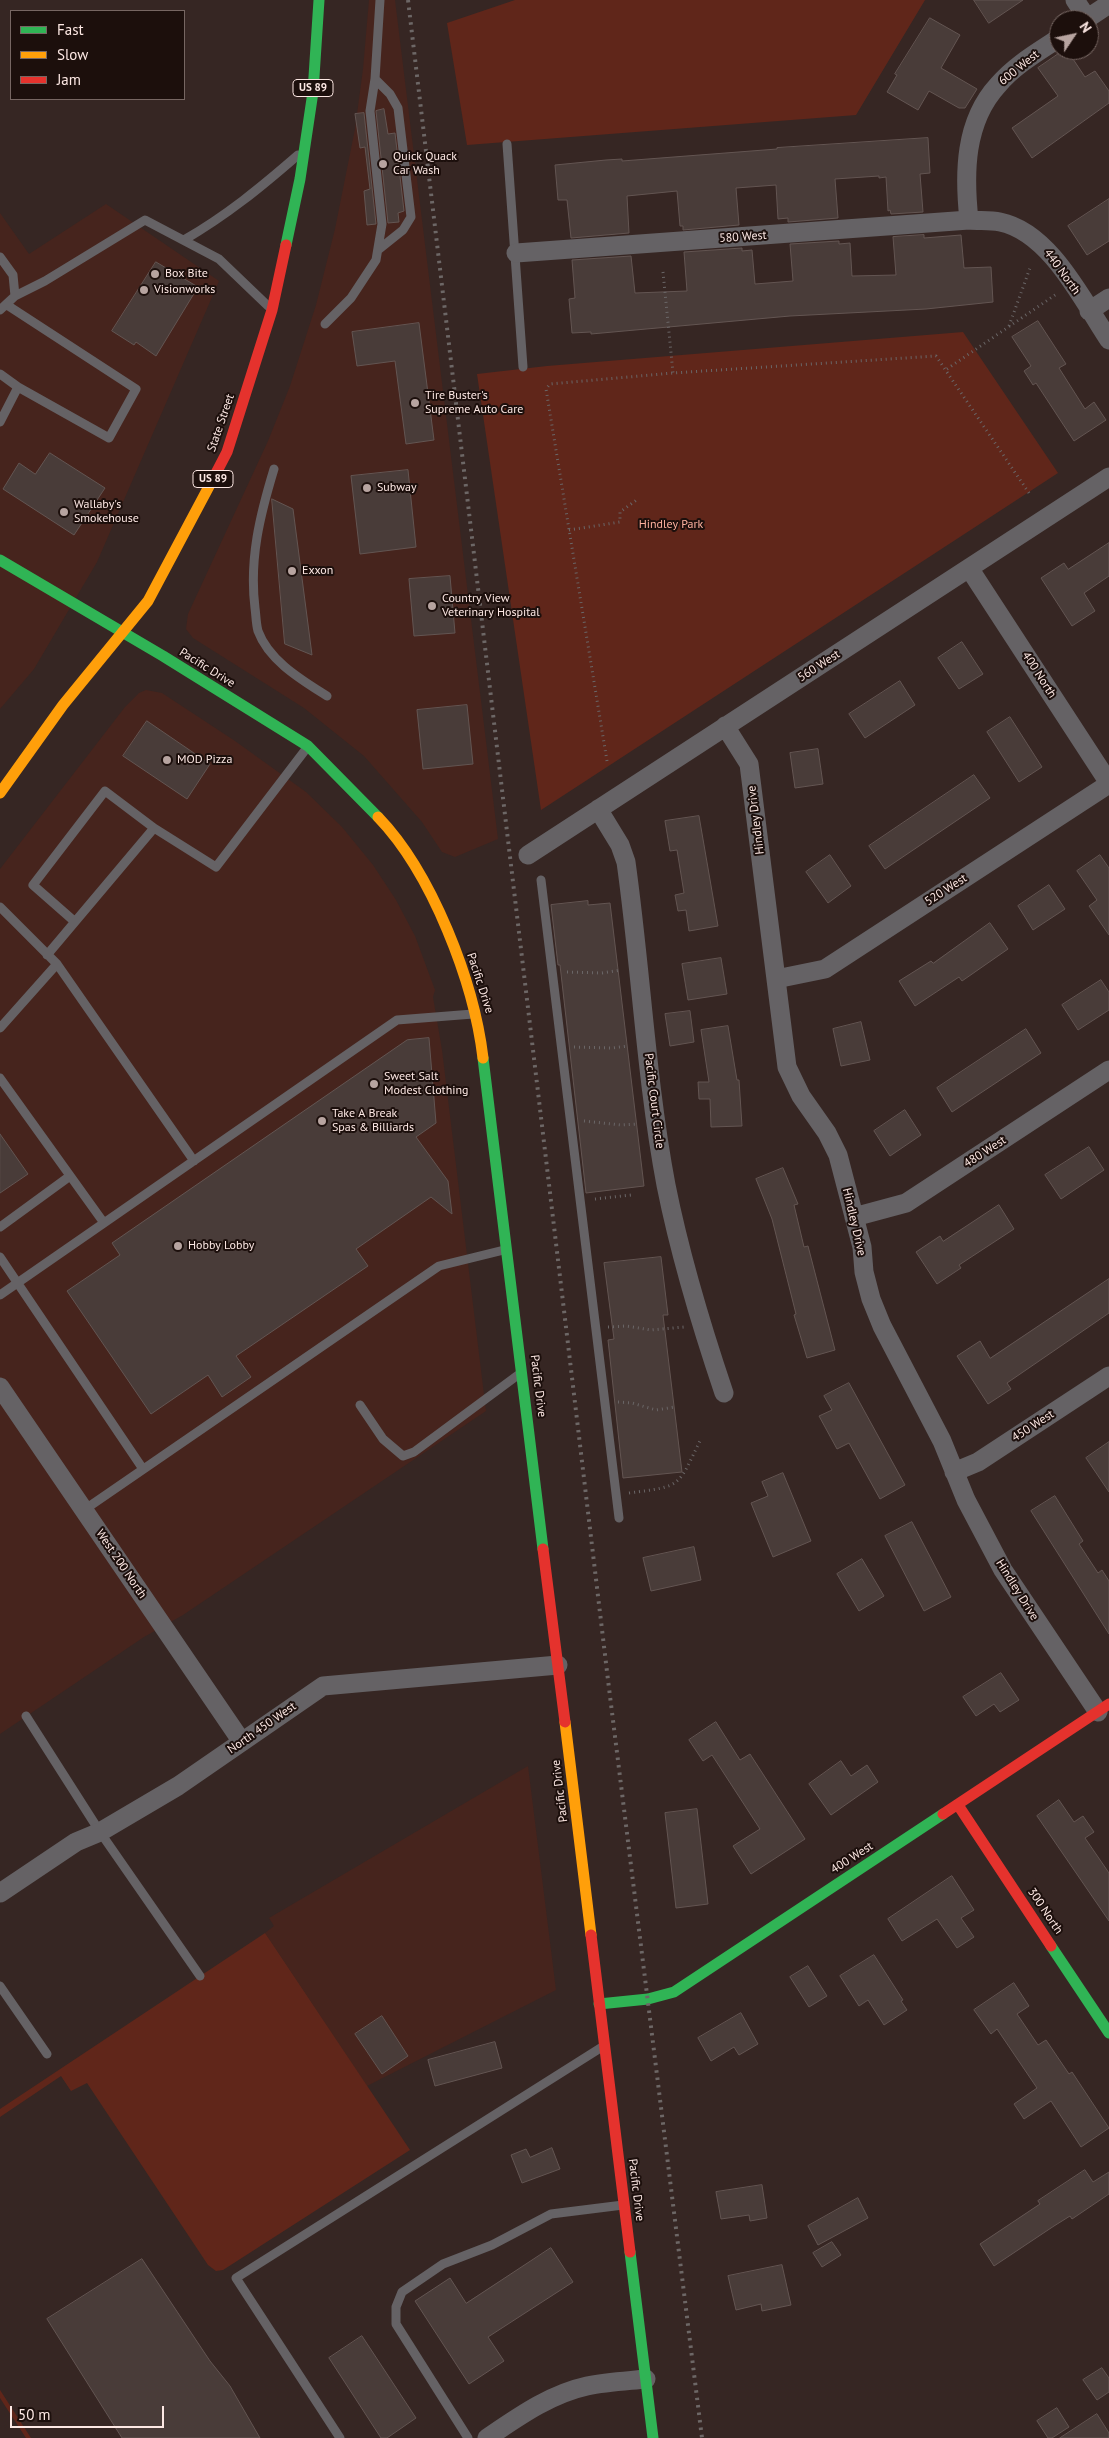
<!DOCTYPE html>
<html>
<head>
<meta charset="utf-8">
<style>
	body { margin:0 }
	#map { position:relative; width:1109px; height:2438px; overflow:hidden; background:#362623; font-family:"PT Sans",sans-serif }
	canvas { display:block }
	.legend { position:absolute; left:10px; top:10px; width:175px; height:90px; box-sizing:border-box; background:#1c0f0c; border:1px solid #766662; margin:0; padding:6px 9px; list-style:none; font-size:15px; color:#fde8e4 }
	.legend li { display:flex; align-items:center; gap:10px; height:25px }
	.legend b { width:25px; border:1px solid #766662 }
	.north { position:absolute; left:1049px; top:10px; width:50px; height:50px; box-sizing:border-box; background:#1c0f0c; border:1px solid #766662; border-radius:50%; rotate:56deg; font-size:14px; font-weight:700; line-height:20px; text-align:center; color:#fde8e4 }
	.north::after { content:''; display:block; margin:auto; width:18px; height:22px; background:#b7a4a0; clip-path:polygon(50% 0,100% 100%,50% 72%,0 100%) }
	.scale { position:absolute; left:10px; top:2406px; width:154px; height:22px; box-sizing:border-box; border:2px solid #fde8e4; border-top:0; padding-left:6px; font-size:15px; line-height:18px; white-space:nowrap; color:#fde8e4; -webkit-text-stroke:4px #1c0f0c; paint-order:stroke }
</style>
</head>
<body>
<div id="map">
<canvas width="1109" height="2438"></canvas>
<ul class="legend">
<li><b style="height:6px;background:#30b455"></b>Fast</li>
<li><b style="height:6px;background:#ff9f0a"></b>Slow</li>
<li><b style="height:6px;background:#e5322d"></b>Jam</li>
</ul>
<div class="north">N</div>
<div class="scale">50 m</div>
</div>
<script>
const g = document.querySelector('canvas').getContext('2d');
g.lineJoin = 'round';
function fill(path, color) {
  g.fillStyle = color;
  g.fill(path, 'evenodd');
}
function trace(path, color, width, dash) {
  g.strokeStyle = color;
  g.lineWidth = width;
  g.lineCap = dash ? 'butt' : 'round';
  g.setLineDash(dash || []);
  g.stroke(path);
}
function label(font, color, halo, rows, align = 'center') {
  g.font = font + ' "PT Sans",sans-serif';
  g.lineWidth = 4;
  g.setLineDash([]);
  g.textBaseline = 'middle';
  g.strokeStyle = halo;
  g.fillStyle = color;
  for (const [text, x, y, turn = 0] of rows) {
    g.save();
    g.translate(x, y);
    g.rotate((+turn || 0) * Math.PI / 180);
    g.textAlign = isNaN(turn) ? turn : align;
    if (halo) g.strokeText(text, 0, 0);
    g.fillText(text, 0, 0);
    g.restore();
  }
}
fill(new Path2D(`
	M369,0H395L498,839L455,857L442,852L422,822L364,756L304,708L193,638L186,629L188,614L268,441L290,386L316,305L335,229L355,129L363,69Z
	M106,204L219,281L97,562L34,669L0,709V213L29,254Z
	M146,690L162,693L235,741L306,792L342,827L373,865L396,900L415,936L435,990L433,997L442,1050L486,1411L183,1615L144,1637L0,1734V869L125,707L139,693Z
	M528,1766L556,1990L367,2086L265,1933L274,1926L269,1918Z`), '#46241d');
fill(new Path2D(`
	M515,0H925L856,115L467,145L447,23Z
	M963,332L1058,473L541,810L477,374L547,366Z
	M265,1933L410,2150L223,2270L216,2271L208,2265L87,2083L71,2091L61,2076L0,2117V2109Z
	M0,2390L31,2438H26L0,2398Z`), '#60261a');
const building = new Path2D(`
	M974,0H1023L989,23Z
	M930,18L960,35L941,68L977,89L965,108H959L929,91L918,110L887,92L897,75L895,74Z
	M1064,50H1067L1085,77L1095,71L1109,91V103L1032,158L1012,128L1058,96L1038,68Z
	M384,109L388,134L395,133L404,211L398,213L399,222L388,223L376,111Z
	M364,113L376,224L367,225L364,191L370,189L365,147L360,148L355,114Z
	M928,138L930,173L920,174L923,212L891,214L890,210L888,211L886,177L879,178V176L835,179L838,218L788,222V218L778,219L776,185L736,188L739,225L683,230V226H680L677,191L627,196L629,233L571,238L567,200H558L555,165L606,160L622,159V161L777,149V148Z
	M1109,199V241L1087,255L1068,226Z
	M924,235V238L961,235L964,268L991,267L993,302L926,309L790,316L591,334V332L572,333L569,299L575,298L572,260L631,256L635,293L687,291L684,252L742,248V251L752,250L755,284L793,281L790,244L839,241V244L850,243L852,276L896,275L893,237Z
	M156,262L198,287L156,356L136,342L134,345L112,331Z
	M1038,321L1066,364L1059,368L1085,409L1094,402L1106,420L1074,441L1036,383L1033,385L1024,371L1031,366L1012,337Z
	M419,323L434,440L406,444L395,361L357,366L352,332Z
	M50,453L105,488L74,535L3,489L19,463L35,474Z
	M408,470L416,547L360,554L351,476Z
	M272,499L293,509L312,655L285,644Z
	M1109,543V576L1084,593L1095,611L1072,626L1041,578L1064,563L1068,569Z
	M450,576L455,633L414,636L409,579Z
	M962,642L983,674L959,689L938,658Z
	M900,681L915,705L865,738L849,714Z
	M467,705L473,764L423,769L417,710Z
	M1010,717L1042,767L1019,782L987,732Z
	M147,721L210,764L187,799L123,756Z
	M818,749L823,784L795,788L790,753Z
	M974,775L990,798L885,869L869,846Z
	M699,816L718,926L689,931L686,910L678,911L675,895L684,893L677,850L670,851L665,821Z
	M830,855L851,886L828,903L806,872Z
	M1100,855L1109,868V935L1089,906L1097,900L1077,871Z
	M1049,885L1065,909L1033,930L1018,906Z
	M588,901V905L610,903L644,1186L586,1193L560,965H558L551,905Z
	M990,923L1008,949L962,981L959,977L915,1006L899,981L931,961L933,963Z
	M721,958L727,994L688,1000L682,964Z
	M1101,980L1109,992V1010L1078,1030L1062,1005Z
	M690,1011L694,1042L670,1046L665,1014Z
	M861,1022L870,1060L841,1066L833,1029Z
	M728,1026L737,1080H739L742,1126L711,1127L710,1099H699L698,1082H709L701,1030Z
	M1026,1029L1041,1053L952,1112L937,1088Z
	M429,1038L436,1123L416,1137L448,1181L452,1214L431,1197L356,1249L368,1266L236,1356L251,1377L222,1397L208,1375L151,1414L67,1291L120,1255L112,1243L407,1040Z
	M905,1110L921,1135L890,1156L874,1131Z
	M0,1134L28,1174L0,1193Z
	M1089,1147L1104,1170L1061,1199L1045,1175Z
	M783,1168L798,1204L794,1205L804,1247L808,1246L835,1350L807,1358L794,1315L796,1314L772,1219L756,1179Z
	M999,1205L1014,1229L959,1265L961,1268L937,1284L916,1252L940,1236L943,1241Z
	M661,1257L668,1315H663L682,1472L623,1478L608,1340L614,1339L604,1263Z
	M1109,1279V1313L1007,1383L1011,1389L988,1404L957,1356L980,1341L990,1358Z
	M849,1383L905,1485L880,1499L849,1443L837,1449L819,1416L832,1410L824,1396Z
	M1109,1442V1492L1086,1458Z
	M783,1473L811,1541L773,1557L751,1503L768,1496L762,1482Z
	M1055,1496L1083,1541L1079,1544L1098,1573L1102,1570L1109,1581V1634L1031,1511Z
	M912,1522L951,1597L924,1611L885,1536Z
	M694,1547L701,1580L651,1591L643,1558Z
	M862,1559L884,1596L859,1611L837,1574Z
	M1001,1673L1019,1700L1000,1712L994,1704L976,1716L963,1697Z
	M716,1722L740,1760L750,1754L805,1839L751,1874L733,1846L760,1829L712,1755L703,1761L689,1740Z
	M841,1761L851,1776L867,1765L878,1782L831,1815L809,1784Z
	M1059,1800L1074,1822L1083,1816L1094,1832L1085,1838L1109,1873V1921L1037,1816Z
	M697,1809L708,1904L676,1908L665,1813Z
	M952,1876L974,1910L961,1918L974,1937L957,1948L937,1919L902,1941L888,1919Z
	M874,1955L903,2000L901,2001L907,2010L884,2025L868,2000L859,2006L840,1976Z
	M808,1966L827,1996L809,2007L790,1977Z
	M1014,1983L1029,2006L1017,2014L1038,2045L1046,2040L1069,2074L1072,2072L1109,2128L1081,2147L1051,2101L1024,2119L1014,2104L1037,2088L997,2029L991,2034L974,2010Z
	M741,2013L758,2044L739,2055L734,2047L711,2061L698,2038Z
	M382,2016L408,2056L382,2074L355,2034Z
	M495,2042L502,2068L435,2086L428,2060Z
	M552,2148L560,2169L522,2183L511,2155L526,2149L530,2157Z
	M1085,2170L1093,2182L1109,2172V2194L1072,2219L1070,2216L1054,2226L994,2266L980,2244L1040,2204L1038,2201Z
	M762,2185L767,2218L750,2221L749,2215L721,2219L716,2192Z
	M858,2198L868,2218L818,2245L808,2226Z
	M832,2242L841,2255L822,2267L813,2253Z
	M551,2248L573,2282L488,2337L504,2361L469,2384L415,2301L450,2278L466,2303Z
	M142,2259L210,2361L230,2386L260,2438H122L47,2319Z
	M782,2265L791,2305L762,2311L761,2304L736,2310L728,2276Z
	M362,2336L416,2418L387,2438H381L329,2358Z
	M1102,2368L1109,2378V2392L1097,2400L1083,2380Z
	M1057,2408L1069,2427L1052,2438H1048L1037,2421Z
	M1097,2414L1109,2433V2438H1060Z`);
fill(building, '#493c39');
trace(building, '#635552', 1);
trace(new Path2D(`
	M663,272L673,373
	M1009,326L1030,268
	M947,369L1058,293
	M569,530L620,522V512L638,499
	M607,761L546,389L550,384L673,373L936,356L1029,493
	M567,972L602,973L621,970
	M574,1047L612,1048L628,1046
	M584,1121L621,1125L637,1124
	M595,1199L631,1195
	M608,1327L626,1326L651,1330L684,1327
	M618,1402L632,1403L656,1410L675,1407
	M629,1493C684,1486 677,1487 701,1439`), '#6a6667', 3, [1, 4]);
trace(new Path2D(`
	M375,79L390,94L398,108L411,217L403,230L378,250
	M507,144L523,367
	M184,240C227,215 260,188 298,155
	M0,257L13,275L15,296L0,310
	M15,296L45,281L145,220L219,259L268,306
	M7,305L136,389L109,438L18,387
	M325,324L351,298L376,260L382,224L370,111L375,79L380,0
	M0,374L18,387L0,422
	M274,469C260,515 249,559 255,608C256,615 256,624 258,631C269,661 302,680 327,696
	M541,880L619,1518
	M0,907L57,964L194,1161
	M74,921L33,885L105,791L154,828
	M47,955L154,828L216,867L306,749
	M0,1028L57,964
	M0,1078L104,1223
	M0,1227L70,1176
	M0,1257L143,1469
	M0,1295L397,1020L473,1014
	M360,1405L383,1439L403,1456L414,1452L518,1375
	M84,1510L439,1266L504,1250
	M26,1716L100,1832L200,1976
	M0,1986L47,2054
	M340,2438L236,2278L602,2047
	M468,2438L396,2324V2307L402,2292L443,2264L492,2245L551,2214L623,2205`), '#656265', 9);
trace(new Path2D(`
	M1075,0L1087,18
	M1085,20L1109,4
	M969,220C964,174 964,122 998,85C1015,65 1038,52 1059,38
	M516,253L969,220C979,221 990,220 1000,222C1050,232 1083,301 1109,340
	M1089,311L1109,298
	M969,568L1109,783
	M725,726L749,764L787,1067L801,1096L827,1133L838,1155L862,1247L864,1272L871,1299L882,1326L942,1441L966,1500L1003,1570L1098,1712
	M598,809L620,845L626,862C641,969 646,1079 666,1185C680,1255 701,1325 724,1393
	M528,855L1109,477
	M776,979L825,969L1109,784
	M854,1217L906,1203L1109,1070
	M0,1387L242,1742
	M954,1472L978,1462L1109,1376
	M0,1893L76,1842L100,1832L178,1786L323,1686L558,1665
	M487,2438C518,2417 550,2394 587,2386C606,2382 626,2381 646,2379`), '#656265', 19);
trace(new Path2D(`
	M286,245L300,179L313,92L319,0
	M0,560L163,656L308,746L378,817
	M483,1058L543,1549
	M1051,1946L1109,2033
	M599,2004L648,1999L674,1992L943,1814
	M630,2252L653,2438`), '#30b455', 11);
trace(new Path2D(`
	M0,793L63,705L148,601L214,477
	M378,817C432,873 474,982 483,1058
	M565,1722L591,1935`), '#ff9f0a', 11);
trace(new Path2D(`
	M214,477L227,452L272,310L286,245
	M543,1549L565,1722
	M958,1805L1051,1946
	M943,1814L1109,1704
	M591,1935L630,2252`), '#e5322d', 11);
trace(new Path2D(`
	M408,0L608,1680L702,2438`), '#6d6766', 4, [2.5, 5]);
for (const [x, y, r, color] of [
	[383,164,5,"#b7a4a0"],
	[155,274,5,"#b7a4a0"],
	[144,290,5,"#b7a4a0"],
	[415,403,5,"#b7a4a0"],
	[367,488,5,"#b7a4a0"],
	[64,512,5,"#b7a4a0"],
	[292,571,5,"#b7a4a0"],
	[432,606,5,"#b7a4a0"],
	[167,760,5,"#b7a4a0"],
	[374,1084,5,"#b7a4a0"],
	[322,1121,5,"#b7a4a0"],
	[178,1246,5,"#b7a4a0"]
]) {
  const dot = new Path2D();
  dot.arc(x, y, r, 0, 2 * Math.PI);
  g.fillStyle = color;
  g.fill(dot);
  trace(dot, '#1c0f0c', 2);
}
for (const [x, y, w] of [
	[313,88,40],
	[213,479,40]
]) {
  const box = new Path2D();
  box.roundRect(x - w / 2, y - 8.5, w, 17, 4);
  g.fillStyle = '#1c0f0c';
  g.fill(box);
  trace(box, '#fde8e4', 1);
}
label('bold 11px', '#fde8e4', null, [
	["US 89",313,88],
	["US 89",213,479]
]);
label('12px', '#fde8e4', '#1c0f0c', [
	["600 West",1019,68,-39],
	["580 West",743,237,-4],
	["440 North",1062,272,54],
	["State Street",221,423,-71],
	["560 West",819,666,-33],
	["Pacific Drive",207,668,32],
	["400 North",1039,675,57],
	["Hindley Drive",756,820,-97],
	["520 West",946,890,-33],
	["Pacific Drive",480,983,72],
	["Pacific Court Circle",654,1101,83],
	["480 West",985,1152,-33],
	["Hindley Drive",854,1222,77],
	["Pacific Drive",538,1386,83],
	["450 West",1033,1426,-33],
	["West 200 North",121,1564,56],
	["Hindley Drive",1017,1590,58],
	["North 450 West",262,1728,-35],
	["Pacific Drive",560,1791,-97],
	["400 West",852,1858,-33],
	["300 North",1045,1911,56],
	["Pacific Drive",636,2190,83]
]);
label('12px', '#fde8e4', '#1c0f0c', [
	["Quick Quack",393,157],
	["Car Wash",393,171],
	["Box Bite",165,274],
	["Visionworks",154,290],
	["Tire Buster's",425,396],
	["Supreme Auto Care",425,410],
	["Subway",377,488],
	["Wallaby's",74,505],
	["Smokehouse",74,519],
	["Exxon",302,571],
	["Country View",442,599],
	["Veterinary Hospital",442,613],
	["MOD Pizza",177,760],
	["Sweet Salt",384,1077],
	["Modest Clothing",384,1091],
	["Take A Break",332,1114],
	["Spas & Billiards",332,1128],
	["Hobby Lobby",188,1246]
], 'left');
label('12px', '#fdb09e', '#1c0f0c', [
	["Hindley Park",671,525]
]);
</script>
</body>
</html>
